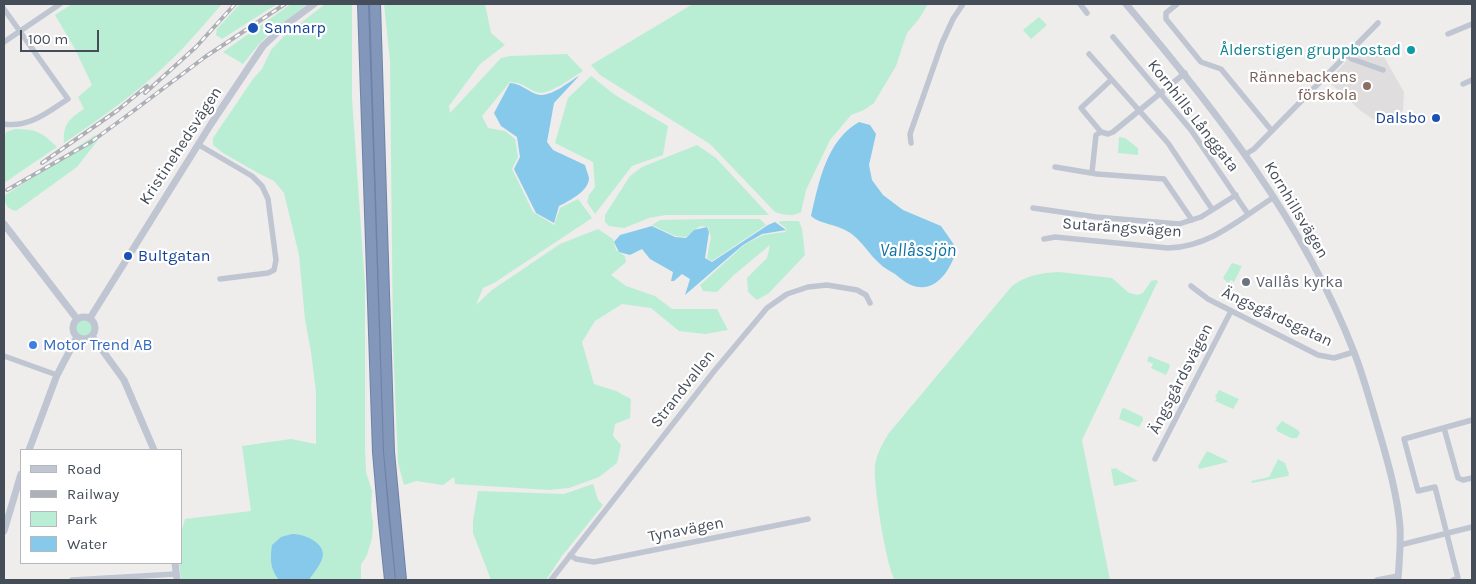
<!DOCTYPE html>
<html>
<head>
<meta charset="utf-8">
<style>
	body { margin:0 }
	#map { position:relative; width:1476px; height:584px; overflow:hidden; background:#efecec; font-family:Karla,sans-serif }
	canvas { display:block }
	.frame { position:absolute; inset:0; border:5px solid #454d59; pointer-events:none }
	.legend { position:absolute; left:20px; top:449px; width:162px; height:115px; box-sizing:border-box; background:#fff; border:1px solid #b5b8bd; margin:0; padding:6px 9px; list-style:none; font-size:15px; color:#454d59 }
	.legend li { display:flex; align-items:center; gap:10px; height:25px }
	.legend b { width:25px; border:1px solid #b5b8bd }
	.scale { position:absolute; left:20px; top:30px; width:79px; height:22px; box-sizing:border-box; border:2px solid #454d59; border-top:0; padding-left:6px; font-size:15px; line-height:18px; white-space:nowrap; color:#454d59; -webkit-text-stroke:4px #fff; paint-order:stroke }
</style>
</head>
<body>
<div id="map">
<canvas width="1476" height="584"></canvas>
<div class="frame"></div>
<ul class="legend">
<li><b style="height:6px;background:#bfc6d2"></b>Road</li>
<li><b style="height:6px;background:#aeb0b7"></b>Railway</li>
<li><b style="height:14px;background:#b9eed4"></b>Park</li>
<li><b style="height:14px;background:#86c9eb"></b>Water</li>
</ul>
<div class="scale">100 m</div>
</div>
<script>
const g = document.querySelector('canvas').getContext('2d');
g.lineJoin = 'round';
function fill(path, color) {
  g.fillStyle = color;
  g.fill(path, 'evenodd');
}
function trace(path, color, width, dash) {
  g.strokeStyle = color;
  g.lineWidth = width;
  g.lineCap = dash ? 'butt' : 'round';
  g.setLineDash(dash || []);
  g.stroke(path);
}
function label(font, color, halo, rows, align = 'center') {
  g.font = font + ' Karla,sans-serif';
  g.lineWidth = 4.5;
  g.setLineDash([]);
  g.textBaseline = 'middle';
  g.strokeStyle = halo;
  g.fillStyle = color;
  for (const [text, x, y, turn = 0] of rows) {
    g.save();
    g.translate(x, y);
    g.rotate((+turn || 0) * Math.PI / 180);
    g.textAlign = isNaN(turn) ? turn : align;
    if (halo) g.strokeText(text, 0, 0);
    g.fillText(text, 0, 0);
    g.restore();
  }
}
fill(new Path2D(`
	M1356,50L1384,57L1404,92L1403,111L1380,124L1361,111L1328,81Z`), '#e0ddde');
fill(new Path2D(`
	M72,4H222C205,23 189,43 170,61C138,92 101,118 64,143C63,124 69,119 84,109L78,97L92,85L75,49L55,15Z
	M240,4H277L222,39L216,35L217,29Z
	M291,4H308L272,31L259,44L243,64L223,52Z
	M325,4H352V98L365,287V449L366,472L372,491L371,509L373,524L372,538L367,555L361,565V580H181L179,563H181V533L185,519L251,511L242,446L291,439L316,444V392L311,352L305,319L299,255L284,193L274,181L258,173L223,153L213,145V138L253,79L262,69L271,50L284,36Z
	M384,4H485L491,33L505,45L480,64L449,106L450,113L501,58L510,56L567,54L583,71C572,77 548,97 536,92C525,87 523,83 510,82L482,116L488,128L505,131L515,139L518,157L512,169L533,212L554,225L560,208L578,199L592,218L494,283L483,288L476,305L492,290L560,244L598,229L613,239L616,250L625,256L626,262L611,275L626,286L655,296L672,309H717L728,330L705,334L679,331L651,308L622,304L595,321L582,342L594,384L616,391L631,399L630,418L615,424L613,436L621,445L617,463L599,477L569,488L549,490L455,484L454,477L443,485L416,481L404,485L398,463L393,343L390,61Z
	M693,4H928L919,19L907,33L896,66L874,103L864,110L851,115L830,140L806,190L801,212C792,217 785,215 775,212L710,144L600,75L591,65Z
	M1039,17L1047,25L1031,39L1023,30Z
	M591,76L615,95L668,126L663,155L632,166L595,214L587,202L589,195L595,187L593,162L555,143L568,98Z
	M15,129C36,129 42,132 57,147L4,183V142L6,132Z
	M95,135L98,140L77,167L16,211C8,210 4,203 4,196Z
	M1119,137L1125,138L1138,148V155L1118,153Z
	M697,145L716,158L769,215H666L649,218L624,228L609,226L605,222V215L630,176L642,167Z
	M707,219H760L766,225L712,261L707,258L711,237L708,227L700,226L686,237L675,236L652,225L660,220Z
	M782,221H799L802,229L805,255L769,293L757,300L748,292L747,278L767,258L770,245L735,274L717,292L703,291L700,285L744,245L763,235L785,232L787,229L778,222Z
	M1232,263L1242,266L1234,282L1231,280L1228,283L1223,278Z
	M1059,272L1112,278L1129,293L1138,295L1143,293L1151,281L1156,280L1158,281L1082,440L1110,580H895C886,566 873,483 875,465C877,453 883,443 889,433L1012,286C1027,275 1041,273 1059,272Z
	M75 328a9 9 0 1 1 18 0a9 9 0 1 1-18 0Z
	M1149,356L1169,364L1170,367L1166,375L1151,368L1153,364L1147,361Z
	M1219,390L1239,399L1233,409L1215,401L1217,398L1215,397Z
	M1124,408L1143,417V420L1139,427L1119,419L1122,409Z
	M1282,421L1298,430L1300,433L1297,438H1291L1277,431L1276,428Z
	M1207,451L1226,460L1228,462L1199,469L1198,466Z
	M1278,459L1285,463L1289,474L1288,476L1252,483L1251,481L1269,477Z
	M1116,468L1118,470L1138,481L1114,486L1111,469Z
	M593,484L598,500L603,505L562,556L546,580H491L473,533V521L478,491L564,494Z`), '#b9eed4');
fill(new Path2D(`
	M579,76L554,103L547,142L553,150L585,165C586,169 588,174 589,178C589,191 569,201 559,206L554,223L536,213L514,169L520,157L517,137L501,126L494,113L510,83C521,84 526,90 536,94C550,99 568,82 579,76Z
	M859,122L870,125L876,134L869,165L872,180L883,195L903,210L941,226L957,249C951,268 937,295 911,285C906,283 900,278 895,274C890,271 884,268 879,263C870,255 863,243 853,235C840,224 821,225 811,216C819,182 826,141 859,122Z
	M775,222L786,230L762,234L743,245L685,295L690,279L682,274L674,281H671L673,272L650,259L642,249L630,255L619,252L614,242L620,235L652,226L675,237L686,238L694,230L707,227L709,232L705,258L712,262L768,225Z
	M292,534C303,534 323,541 323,555C322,564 313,573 309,580H279C270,569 270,559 272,545L281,537Z`), '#86c9eb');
const motorway = new Path2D(`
	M363,4L378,452L384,522L390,580
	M375,4L389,452L401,580`);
trace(motorway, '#6e82a7', 12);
trace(new Path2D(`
	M1080,4L1087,13
	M1177,4L1166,13V19L1201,62L1221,69L1272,131
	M4,9L68,99C48,112 29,128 4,124
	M1448,34L1472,24
	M1113,37L1191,130L1248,214
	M4,42L60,4
	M1089,54L1168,143L1212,209
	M1347,55L1352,59L1383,70
	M1463,84L1472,80
	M1101,132L1081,108L1111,80
	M911,143L910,134L942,43L953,19L963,4
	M199,145L252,176L262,186L268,199L276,260L274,270L268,273L220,279
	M1246,154L1254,149L1378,23
	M1055,167L1097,174L1164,179L1192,220
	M1092,172L1096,135L1101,132L1108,134L1113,132L1185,73
	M1033,208L1096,217L1179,224L1201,217L1236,195
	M1044,239L1055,237L1168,248C1210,247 1240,219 1274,197
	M1191,286L1208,299L1318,355L1334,358L1354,352
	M4,356L57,375
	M1444,428L1458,478L1463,480L1472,478
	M1155,459L1231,311
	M1400,545L1472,527
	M570,555L576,559L594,562L808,519
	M72,580L176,574
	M551,580L715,370L767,308L787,294L808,287L827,285L857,290L866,295L870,303
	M1377,580L1398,576
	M1453,580L1458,578L1435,487L1418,491L1404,439L1472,420`), '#bfc6d2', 5.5);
trace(new Path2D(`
	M1126,4C1216,110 1303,221 1354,352C1363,375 1369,398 1376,421C1386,456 1397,491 1400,527C1401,545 1399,563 1398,580
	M4,224L77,319
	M73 328a11 11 0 1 1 22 0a11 11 0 1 1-22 0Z
	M90,318L211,124L263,46L283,27L314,4
	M92,336L124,380L154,450
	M29,450L57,375L77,337
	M4,531L21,474
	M175,563L177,580`), '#bfc6d2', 7);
trace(motorway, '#8397bb', 10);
const rail = new Path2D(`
	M145,93L196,47L235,4
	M42,163L118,110L147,86
	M7,190L91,142L136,109L205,57L285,4`);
trace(rail, '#aeb0b7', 4);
trace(rail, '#fff', 2, [5.5]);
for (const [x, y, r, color] of [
	[253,28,6,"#1a4fb4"],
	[1411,50,5,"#0f9aa8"],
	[1367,86,5,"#8d6e63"],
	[1436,118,5,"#1a4fb4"],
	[128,256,5,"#1a4fb4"],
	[1246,282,5,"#6b7280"],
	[33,345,5,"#3f7fe0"]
]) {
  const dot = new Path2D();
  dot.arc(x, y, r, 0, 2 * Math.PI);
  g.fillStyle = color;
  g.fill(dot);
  trace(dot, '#fff', 2);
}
label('16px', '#164399', '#fff', [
	["Sannarp",264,28],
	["Dalsbo",1426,118,"right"],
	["Bultgatan",138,256]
], 'left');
label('16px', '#0d838f', '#fff', [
	["Ålderstigen gruppbostad",1401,50]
], 'right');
label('16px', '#785e54', '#fff', [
	["Rännebackens",1357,77],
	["förskola",1357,95]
], 'right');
label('16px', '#454d59', '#fff', [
	["Kornhills Långgata",1193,116,52],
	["Kristinehedsvägen",181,146,-57],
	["Kornhillsvägen",1296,210,59],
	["Sutarängsvägen",1122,228,4],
	["Ängsgårdsgatan",1277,317,25],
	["Ängsgårdsvägen",1181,379,-63],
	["Strandvallen",683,389,-52],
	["Tynavägen",686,530,-11]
]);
label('16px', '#5b616d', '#fff', [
	["Vallås kyrka",1256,282]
], 'left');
label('16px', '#366cbe', '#fff', [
	["Motor Trend AB",43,345]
], 'left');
label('italic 18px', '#0d71a4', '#fff', [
	["Vallåssjön",918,251]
]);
</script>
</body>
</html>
